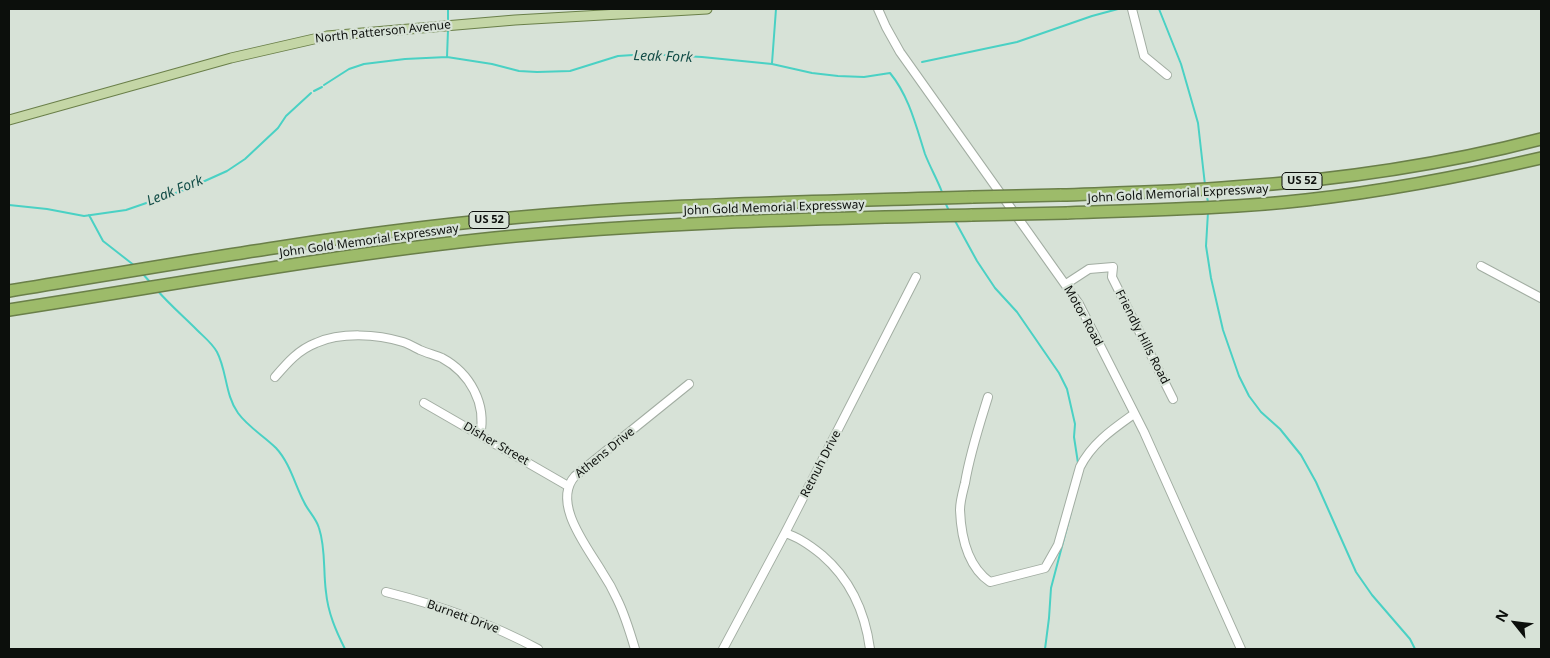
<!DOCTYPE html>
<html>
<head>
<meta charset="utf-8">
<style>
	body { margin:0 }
	#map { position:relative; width:1550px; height:658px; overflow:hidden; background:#d7e2d7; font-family:"Noto Sans",sans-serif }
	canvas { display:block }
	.frame { position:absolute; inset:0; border:10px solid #0c0f0c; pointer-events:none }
	.north { position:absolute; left:1490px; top:598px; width:50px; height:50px; -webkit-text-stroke:4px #d7e2d7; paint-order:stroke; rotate:299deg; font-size:14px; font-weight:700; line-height:20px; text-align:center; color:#0c0f0c }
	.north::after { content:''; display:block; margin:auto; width:18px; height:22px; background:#0c0f0c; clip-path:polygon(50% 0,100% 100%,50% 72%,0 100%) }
</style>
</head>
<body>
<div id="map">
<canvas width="1550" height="658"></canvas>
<div class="frame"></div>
<div class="north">N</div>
</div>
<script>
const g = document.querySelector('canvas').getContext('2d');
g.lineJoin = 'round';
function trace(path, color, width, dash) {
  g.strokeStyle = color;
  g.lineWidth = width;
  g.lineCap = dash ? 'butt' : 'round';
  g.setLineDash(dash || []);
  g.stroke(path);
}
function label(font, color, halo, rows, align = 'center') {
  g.font = font + ' "Noto Sans",sans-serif';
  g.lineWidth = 4.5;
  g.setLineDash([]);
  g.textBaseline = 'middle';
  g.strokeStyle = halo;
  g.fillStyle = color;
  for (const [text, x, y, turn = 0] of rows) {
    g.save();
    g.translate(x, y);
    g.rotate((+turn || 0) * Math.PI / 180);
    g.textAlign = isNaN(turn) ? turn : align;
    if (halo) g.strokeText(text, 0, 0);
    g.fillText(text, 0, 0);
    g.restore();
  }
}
trace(new Path2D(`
	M448,9V22
	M1159,9L1181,64L1198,123L1205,185
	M447,57L448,30
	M922,62L1017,42L1092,16L1118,9
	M772,63L776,9
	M324,85L349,69L364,64L405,59L447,57L492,64L519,71L537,72L570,71L618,56L648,54L702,57L772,64L812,73L838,76L864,77L890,73C909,96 916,126 925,154C930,167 937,179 942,192
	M314,91L322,87
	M1206,192L1208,202
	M945,202L949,211
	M9,205L47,209L84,216L126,210L187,189L227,171L245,159L278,128L286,116L311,93
	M1208,212L1206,246L1211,278L1223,330L1239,376L1249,396L1261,412L1280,429L1301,455L1316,482L1356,572L1372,595L1410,639L1415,649
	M89,215L103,241L135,266
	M954,219L977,261L995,288L1017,312L1059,373L1067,389L1075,424L1074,437L1078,463
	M142,273L150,282
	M157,290C169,304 183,316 197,330C204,337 212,343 217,352C227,371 225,395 238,413C248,427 264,436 276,448C290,463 295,485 304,502C308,511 316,518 319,528C326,549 323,571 326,592C328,613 336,631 345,649
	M1045,649L1049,618L1051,588L1071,512`), '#4ad1c4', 2);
const minor = new Path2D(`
	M878,9L886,27L900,52L1079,304L1144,432L1241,649
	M1132,9L1144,56L1167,75
	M1481,266L1541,298
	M1066,284L1089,269L1113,267L1112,277L1173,399
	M275,377C287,363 298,350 316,343C341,332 377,334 403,342C409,344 414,347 420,350C427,353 435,355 442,358C470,373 487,404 480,435
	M988,397C979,426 970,453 965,483C963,491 960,501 960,510C961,536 967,566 990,582L1045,568L1058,545L1080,467C1092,443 1113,429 1134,414
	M424,403L568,486
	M785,533C799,537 811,546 822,555C851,580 865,611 870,649
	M386,592C438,605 490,623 538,649
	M635,649C630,632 625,615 617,599C613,590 608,581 602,572C588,548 551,503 575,476L689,384
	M723,649L785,533L916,277`);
const major = new Path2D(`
	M9,120L231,58L327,36L515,20L707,9`);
const highway = new Path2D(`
	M1060,195C1118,193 1176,192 1234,187C1338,180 1441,165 1541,139
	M1067,213C1147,210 1227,209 1306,200C1386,191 1464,176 1541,158
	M9,291C163,266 317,238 472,222C638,204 806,202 973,197
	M9,310C171,285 332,255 495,238C654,222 813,219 972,215`);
trace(minor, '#a2ada2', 10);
trace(major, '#6a7f49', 11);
trace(highway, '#6a7f49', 14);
trace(minor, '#fff', 8);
trace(major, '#c4d6a6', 9);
trace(highway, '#9dbb6a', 11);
const highwayBridge = new Path2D(`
	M973,197L1060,195
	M972,215L1067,213`);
trace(highwayBridge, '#6a7f49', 14, []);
trace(highwayBridge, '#9dbb6a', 11);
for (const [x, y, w] of [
	[1302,181,40],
	[489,220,40]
]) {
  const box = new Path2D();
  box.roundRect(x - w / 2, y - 8.5, w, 17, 4);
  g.fillStyle = '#d7e2d7';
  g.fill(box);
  trace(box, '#0c0f0c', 1);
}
label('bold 11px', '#0c0f0c', null, [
	["US 52",1302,181],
	["US 52",489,220]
]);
label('12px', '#0c0f0c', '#d7e2d7', [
	["North Patterson Avenue",383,32,-6],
	["John Gold Memorial Expressway",1178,194,-3],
	["John Gold Memorial Expressway",774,208,-2],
	["John Gold Memorial Expressway",369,241,-8],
	["Motor Road",1083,316,61],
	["Friendly Hills Road",1142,337,63],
	["Disher Street",496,444,30],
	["Athens Drive",605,453,-39],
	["Retnuh Drive",821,464,-63],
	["Burnett Drive",463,617,20]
]);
label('italic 14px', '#134d47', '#d7e2d7', [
	["Leak Fork",663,57,2],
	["Leak Fork",175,191,-22]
]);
</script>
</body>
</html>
